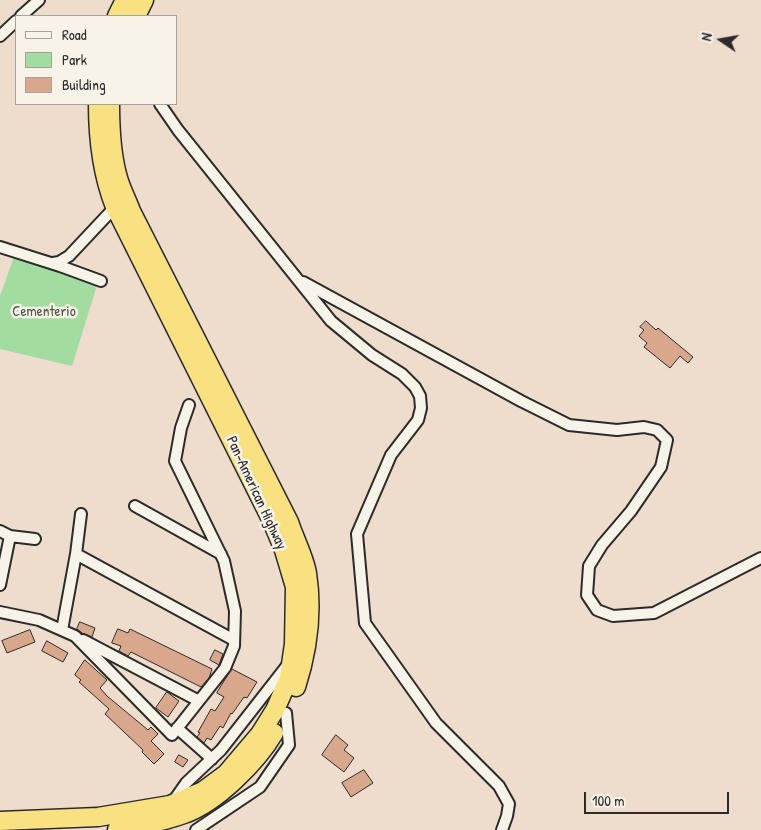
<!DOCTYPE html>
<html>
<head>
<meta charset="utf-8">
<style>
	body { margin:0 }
	#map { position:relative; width:761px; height:830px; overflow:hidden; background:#eedccc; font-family:"Patrick Hand",sans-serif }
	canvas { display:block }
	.legend { position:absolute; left:15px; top:15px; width:162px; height:90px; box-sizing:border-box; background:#f7f3e8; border:1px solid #a5a39c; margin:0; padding:6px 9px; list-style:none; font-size:15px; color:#2b2b2b }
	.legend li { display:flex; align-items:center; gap:10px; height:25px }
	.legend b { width:25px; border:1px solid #a5a39c }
	.north { position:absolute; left:696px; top:15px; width:50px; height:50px; -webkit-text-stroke:4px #f7f3e8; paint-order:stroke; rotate:282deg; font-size:14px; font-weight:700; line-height:20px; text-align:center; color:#2b2b2b }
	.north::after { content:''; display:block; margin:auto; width:18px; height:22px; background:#2b2b2b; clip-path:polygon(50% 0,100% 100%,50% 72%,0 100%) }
	.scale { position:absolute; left:584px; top:792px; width:145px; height:22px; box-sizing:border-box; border:2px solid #2b2b2b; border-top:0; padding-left:6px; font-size:15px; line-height:18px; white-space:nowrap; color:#2b2b2b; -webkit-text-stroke:4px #f7f3e8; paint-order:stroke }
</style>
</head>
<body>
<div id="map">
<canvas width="761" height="830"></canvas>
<ul class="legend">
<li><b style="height:6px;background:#f7f3e8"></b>Road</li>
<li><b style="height:14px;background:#a2dca1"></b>Park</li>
<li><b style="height:14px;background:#d9a88c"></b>Building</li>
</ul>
<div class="north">N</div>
<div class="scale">100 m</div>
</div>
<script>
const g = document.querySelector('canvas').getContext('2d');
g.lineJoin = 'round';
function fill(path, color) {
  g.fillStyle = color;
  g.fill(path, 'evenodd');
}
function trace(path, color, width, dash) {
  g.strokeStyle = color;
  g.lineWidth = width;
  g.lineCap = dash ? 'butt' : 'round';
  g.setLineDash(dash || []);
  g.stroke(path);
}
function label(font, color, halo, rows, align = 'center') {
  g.font = font + ' "Patrick Hand",sans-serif';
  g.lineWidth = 5;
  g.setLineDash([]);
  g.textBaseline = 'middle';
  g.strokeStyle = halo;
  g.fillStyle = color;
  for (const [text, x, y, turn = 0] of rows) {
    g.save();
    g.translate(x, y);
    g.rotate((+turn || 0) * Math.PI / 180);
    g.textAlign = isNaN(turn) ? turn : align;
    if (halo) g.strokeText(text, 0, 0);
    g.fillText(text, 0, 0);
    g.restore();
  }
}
fill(new Path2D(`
	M15,254L98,282L72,366L0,349V296Z`), '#a2dca1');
const building = new Path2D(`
	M646,321L656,330L658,328L693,357L688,363L680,356L670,368L644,347L647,343L639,336L644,330L640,327Z
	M80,622L95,628L92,637L82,633L77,629Z
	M118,629L128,633L130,629L212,669L209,678L201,687L131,652L128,656L119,651L121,646L112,643Z
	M30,630L35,642L7,653L2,641Z
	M47,641L68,653L63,662L42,651Z
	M215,650L223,654L219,665L210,660Z
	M85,660L107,680L100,688L107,696L148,730L151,727L158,734L151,741L164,754L154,764L142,752L143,750L105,714L109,709L79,682L81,680L75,675Z
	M232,669L257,682L247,698L244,697L232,714L231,713L223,728L220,726L211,740L207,738L204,743L197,737L200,733L198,732L211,709L215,711L224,697L217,693Z
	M167,692L179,701L168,717L156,708Z
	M336,735L348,745L344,750L354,758L344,772L322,755Z
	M179,755L188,760L183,767L175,762Z
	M364,770L373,783L351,797L342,783Z`);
fill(building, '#d9a88c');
trace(building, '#2b2b2b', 1);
const minor = new Path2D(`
	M21,16L39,0
	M0,36L16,21
	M160,104L178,130L331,321L372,355L402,374L415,387L420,396L421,408L418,420L391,455L357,534L365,623L436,723L499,786L509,804L507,816L502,830
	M0,247L60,266L101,281
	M53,263L59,262L69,256L115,207
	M303,282L521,401L569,425L617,430L644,427L657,430L667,440L661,467L631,511L602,545L589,566L587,595L597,610L613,616L654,613L761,558
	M135,506L221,554
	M0,531L10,536L35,539
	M76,554L81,514
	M0,585L10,536
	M0,612L39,620L75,636L172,735L225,668L234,646L235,611L224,561L175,461L181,428L189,405
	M62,630L76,554L234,640
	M83,640L199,701
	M177,728L212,759
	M172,803L186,783L221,750L289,663
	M196,830L260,787L289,745L286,713`);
const trunk = new Path2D(`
	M117,16L125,0
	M136,16L144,0
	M110,104C110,128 111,154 118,178C121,189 127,200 131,211L289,522C294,538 304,556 307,573C313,612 308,650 296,687
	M0,821L98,817L170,805L203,791L226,774L260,734L275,710L289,678L294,644L295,587L284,550L272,521L115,207C102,174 98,140 98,104
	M117,830C140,826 162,822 184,814C216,803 257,762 274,733`);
trace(minor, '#2b2b2b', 14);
trace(trunk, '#2b2b2b', 21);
trace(minor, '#f7f3e8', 10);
trace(trunk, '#f9e181', 18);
label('15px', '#495748', '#f7f3e8', [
	["Cementerio",44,312]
]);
label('15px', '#2b2b2b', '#f7f3e8', [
	["Pan-American Highway",256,493,65]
]);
</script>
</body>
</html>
